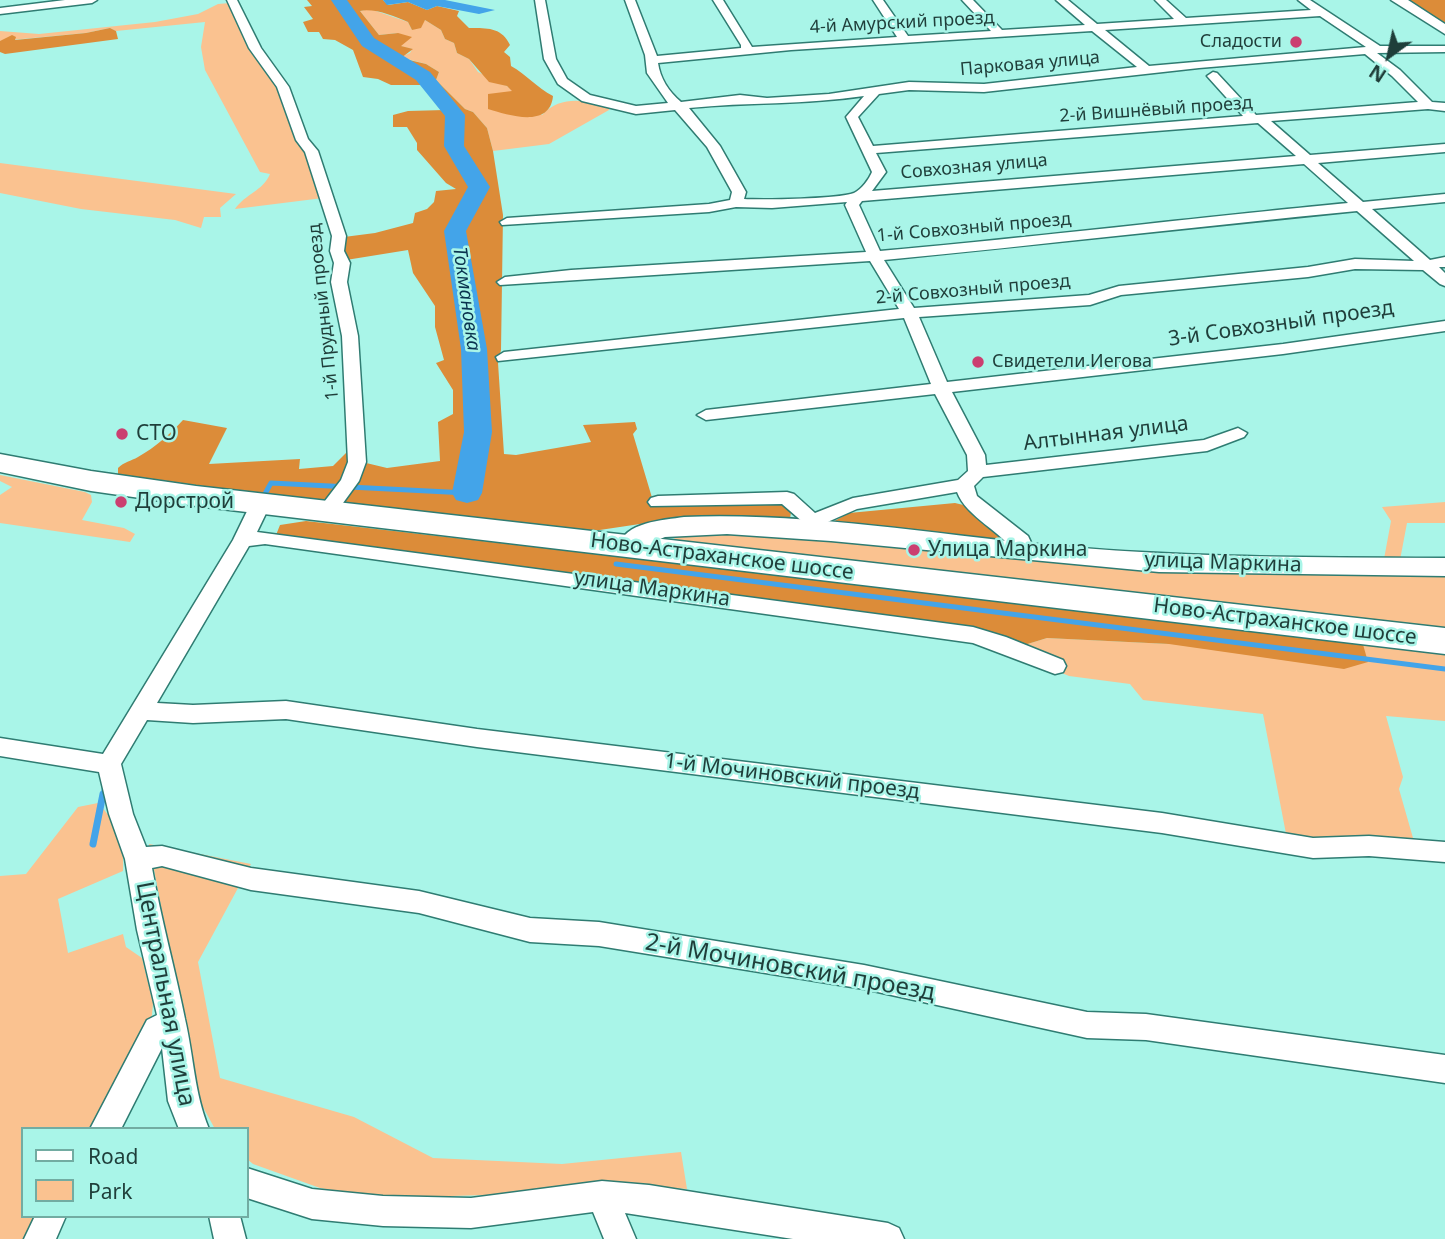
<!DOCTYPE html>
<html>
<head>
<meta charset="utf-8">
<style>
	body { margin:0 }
	#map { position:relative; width:1445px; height:1239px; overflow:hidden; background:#a9f5e8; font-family:"Noto Sans",sans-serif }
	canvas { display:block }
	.legend { position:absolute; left:21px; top:1127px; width:228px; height:91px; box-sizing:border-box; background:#a9f5e8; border:2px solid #72aca2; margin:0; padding:9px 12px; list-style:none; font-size:21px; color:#1f3e3a }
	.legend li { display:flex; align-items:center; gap:14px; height:35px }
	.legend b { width:35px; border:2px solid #72aca2 }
	.north { position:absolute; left:1354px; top:21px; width:70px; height:70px; -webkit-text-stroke:5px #a9f5e8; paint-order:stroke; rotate:213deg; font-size:19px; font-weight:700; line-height:28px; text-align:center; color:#1f3e3a }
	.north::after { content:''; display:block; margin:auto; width:24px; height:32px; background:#1f3e3a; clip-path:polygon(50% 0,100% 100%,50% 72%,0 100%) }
</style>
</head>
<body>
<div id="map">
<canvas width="1445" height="1239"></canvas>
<ul class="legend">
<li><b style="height:9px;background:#fff"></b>Road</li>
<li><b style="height:19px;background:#fac290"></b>Park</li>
</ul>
<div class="north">N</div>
</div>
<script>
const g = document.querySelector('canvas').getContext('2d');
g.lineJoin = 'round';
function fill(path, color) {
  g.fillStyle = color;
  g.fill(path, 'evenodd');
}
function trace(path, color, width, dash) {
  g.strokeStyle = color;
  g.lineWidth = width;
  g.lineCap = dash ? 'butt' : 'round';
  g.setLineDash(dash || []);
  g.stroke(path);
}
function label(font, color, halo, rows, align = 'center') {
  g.font = font + ' "Noto Sans",sans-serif';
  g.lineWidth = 5;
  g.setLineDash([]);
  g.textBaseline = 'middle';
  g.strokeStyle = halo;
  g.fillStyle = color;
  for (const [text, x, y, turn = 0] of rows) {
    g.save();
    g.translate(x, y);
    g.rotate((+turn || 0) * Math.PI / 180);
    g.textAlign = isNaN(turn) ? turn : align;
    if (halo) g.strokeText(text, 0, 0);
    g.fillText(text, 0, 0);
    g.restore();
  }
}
fill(new Path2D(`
	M230,3C237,18 243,33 251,48C267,77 294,104 295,139L305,148L317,178L314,185L323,198L235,209C245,194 263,191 270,174L260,172L205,70L201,47L205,22L116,31L110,28L86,33L0,41V31L39,34L155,22L198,14L218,4Z
	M370,9L408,22L412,30L425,20L441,30L445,39L454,43L457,53L469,59L478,72L507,86L542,115C561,95 585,100 609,107V110L549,144L493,151L487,128L473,112L465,109L436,80L439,72L426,64L400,57L410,53L412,49L400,46L398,33L379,35L360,11Z
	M0,163L236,194L220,208L221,217H204L201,228L175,220L81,209L0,193Z
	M0,475L85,492L91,495L92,502L82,520L124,528L135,534L130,542L0,523V495L12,487L0,481Z
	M1445,502V523H1407L1400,560L1384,559L1391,521L1382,507Z
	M696,533L1445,572V635L671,540L682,535Z
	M1047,638L1169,644L1362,641L1445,651V721L1386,716L1403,777L1399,789L1413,838L1287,839L1263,714L1143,700L1130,684L1069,676L1053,669L1021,646Z
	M98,803C116,821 125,845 123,871L58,899L68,953L123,934L126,947L142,958L153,1003L152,1015L99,1129H23V1216H42L31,1239H0V876L26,874L78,807Z
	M149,844L251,864L198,962L220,1078L354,1117L433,1158L562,1164L681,1152L687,1189L605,1183L487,1195L380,1198L320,1188L253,1164L247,1159V1129H215L198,1098Z`), '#fac290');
fill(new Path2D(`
	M307,0H383L388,5L408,2L427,10L437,6L459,11L457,16L469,28C486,28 502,27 510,45L504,52L510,57L511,66C526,74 537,88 553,96C550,129 508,115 488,109V94L512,91L507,86L489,82L469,59L457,53L454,43L445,39L441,30L425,20L421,28L412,30L408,22C394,16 374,8 360,11L379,35L398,33L412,37L401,46L413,49L401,58L426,64L439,72L436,80L465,109L473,112L487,128L493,151L503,215L501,350L498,363L504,454L516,455L591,442L583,425L635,422L637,429L633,434L653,501L780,503L791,512L790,519L660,521L593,531H568L341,503L362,462L387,468L440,461L438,422L453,414V390L436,363L444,360L435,327V306L413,273L408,250L346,260L343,255L344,237L375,233L413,223L415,213L427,209L434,202L436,191L456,189L446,183L417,150V143L407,127H393V115L408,111L445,110L427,85H391L378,79L363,77L353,50L335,40L323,39L319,32H308L303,22L313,19L304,7L312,6Z
	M1405,0H1445V26Z
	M110,28L116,31L118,39L5,54L0,52V41L12,35L16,37L15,40L86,33Z
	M183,420L227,428L209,464L300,459L299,469L333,466L351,448C346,471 343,495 317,502L118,474V468C124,462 131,461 138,457C156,447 170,434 183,420Z
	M955,503L976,508L1010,542L829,524L849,513Z
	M306,521L1362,641L1368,662L1344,669L1169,644L1047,638L1021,646L276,535L280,525Z`), '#dc8c39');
fill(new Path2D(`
	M383,0H445L495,10L479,14L437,6L427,10L408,2L387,5Z`), '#43a4e9');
trace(new Path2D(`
	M262,499L271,483L467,493
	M616,564L1445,669
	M103,796L105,785`), '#43a4e9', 5);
trace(new Path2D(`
	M93,844L103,794`), '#43a4e9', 7);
fill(new Path2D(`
	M331,0H347L374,38L430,72L465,115L464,146L490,187L466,231L487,349L492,432L482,493L478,500L467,503L456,500L452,493L464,432L461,349L444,231L468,187L444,146L445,116L416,80L362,46Z`), '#43a4e9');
const minor = new Path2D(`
	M65,0H97L92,3L0,14V8Z
	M227,0H237L261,48L289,87L308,139L318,151L346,236L344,251L350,263L347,282L358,336L366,462L359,481L335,514H321L318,510L341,480L348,462L342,336L331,282L334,263L330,251L332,236L305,152L296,140L277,87L249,48Z
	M535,0H545L556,59L567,79L590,95L636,106L668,103L647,73L645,55L625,0H635L657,56L741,48V45L713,0H723L752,47L897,37L873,0H883L908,36L991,31L962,0H973L1002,30L1085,25L1056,0H1068L1097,24L1174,19L1155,0H1166L1186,18L1311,10L1298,0H1310L1380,46H1445V52L1377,53L1400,70L1432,102L1445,103V111L1428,109L1271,121L1310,155L1445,144V152L1318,163L1363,202L1445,194V202L1372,209L1430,260L1445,257V267H1439L1445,273V286L1440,284L1423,270L1355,269L1308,277L1121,295L1090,305L919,317L947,382L1283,344L1445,321V331L1283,354L952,392L985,455L986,465L1204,440L1238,428L1247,433L1244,437L1207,451L983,477L974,486L977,496L1028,536L1035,551L1032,556H1018C1003,532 966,517 957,492L857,509L823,524L821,536H807L804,523L782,504L651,506L648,502L651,498L658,496L787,492L794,494L815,513L853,498L958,480L968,471L967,455L935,394L706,420L697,415L706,410L931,384L904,318L498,361L496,357L504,352L899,309L870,261L500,285L497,282L505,277L571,270L866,252L845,205L847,202L772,208L736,207L709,212L502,225L500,222L507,218L709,204L730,200L732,192L707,147L675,110L636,114L582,101L558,84L544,59ZM1320,16L1366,47L1149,66L1105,30ZM1092,31L1137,67L984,84L909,82L829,94L767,98L740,95L681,102C669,92 660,78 658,63L791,50ZM1365,54L1392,76L1418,102L1256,115L1217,73L1213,72L1207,76L1243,116L873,146L858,117L879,94L909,90L984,92L1199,68ZM864,96L846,117L872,172C869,179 862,189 854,193C840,199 763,200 744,199L746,192L720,146L689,108C747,102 805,105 864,96ZM1258,123L1296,156L872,191L886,172L876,153ZM1304,164L1348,203C1192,218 1037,237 880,251L859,205L862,201ZM1357,211L1414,261L1355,259L1308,267L1119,286L1089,295L914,308L884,260C1042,245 1199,226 1357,211Z
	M261,497L268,499L271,503L257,532L973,627L1006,637L1063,660L1066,666L1063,672L1055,674L973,643L265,544L249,546L157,703L193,705L286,701L477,729L1162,813L1313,838L1369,836L1445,842V862L1369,856L1313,858L1162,833L477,747L286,719L193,723L147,720L121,764L133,814L146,847L162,846L251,868L419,891L530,918L599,922L864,965L1087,1012L1146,1014L1445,1055V1083L1146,1040L1087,1038L864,989L599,946L530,942L419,913L251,890L162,866L152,868C161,919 175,969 185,1019C194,1058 194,1092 209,1129H179L168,1101L162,1048L121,1129H90L147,1020L157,1015L137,930L125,859L109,814L99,772L0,756V738L103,754L233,540L251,503L254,499Z
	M247,1168L312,1189L383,1196L471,1198L602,1181L649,1185L888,1223L899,1228L904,1239H793L625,1213L636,1239H604L593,1212L471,1228L383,1226L312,1219L247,1198Z
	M35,1216H66L56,1239H24Z
	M209,1216H240L246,1239H214Z`);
const tertiary = new Path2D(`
	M1391,0H1408L1445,24V34Z
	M684,517C812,512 942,536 1069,547C1194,558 1319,557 1445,558V576L1159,572L831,541L727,534L665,537L645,545L641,553L632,556L623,553L619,547C623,522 664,520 684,517Z`);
const primary = new Path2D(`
	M0,454L91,471L196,486L1445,628V654L196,506L91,491L0,472Z`);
trace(minor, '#2f7c72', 3);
trace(tertiary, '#2f7c72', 3);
trace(primary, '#2f7c72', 3);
fill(minor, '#fff');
fill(tertiary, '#fff');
fill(primary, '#fff');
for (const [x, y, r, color] of [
	[1296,42,7,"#cb3f70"],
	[978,362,7,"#cb3f70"],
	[122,434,7,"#cb3f70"],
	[121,502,7,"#cb3f70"],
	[914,550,7,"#cb3f70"]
]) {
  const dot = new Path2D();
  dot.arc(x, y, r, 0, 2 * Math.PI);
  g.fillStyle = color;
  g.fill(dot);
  trace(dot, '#a9f5e8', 2.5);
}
label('18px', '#1f3e3a', '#a9f5e8', [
	["4-й Амурский проезд",902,23,-3],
	["Парковая улица",1030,64,-5],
	["2-й Вишнёвый проезд",1156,110,-4],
	["Совхозная улица",974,167,-5],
	["1-й Совхозный проезд",974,228,-5],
	["2-й Совхозный проезд",973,290,-5],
	["1-й Прудный проезд",324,312,-96]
]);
label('18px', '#1f3e3a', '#a9f5e8', [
	["Сладости",1282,42],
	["Свидетели Иегова",992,362,"left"]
], 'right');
label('italic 19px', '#0a334f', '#a9f5e8', [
	["Токмановка",466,299,82]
]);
label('21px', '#1f3e3a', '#a9f5e8', [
	["3-й Совхозный проезд",1281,324,-8],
	["Алтынная улица",1106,434,-7],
	["Ново-Астраханское шоссе",722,557,7],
	["улица Маркина",1223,563,2],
	["улица Маркина",652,589,8],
	["Ново-Астраханское шоссе",1285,622,7],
	["1-й Мочиновский проезд",792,777,7]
]);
label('21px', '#1f3e3a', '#a9f5e8', [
	["СТО",136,434],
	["Дорстрой",135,502],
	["Улица Маркина",928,550]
], 'left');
label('24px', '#1f3e3a', '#a9f5e8', [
	["2-й Мочиновский проезд",790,968,10],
	["Центральная улица",165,994,79]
]);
</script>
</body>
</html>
